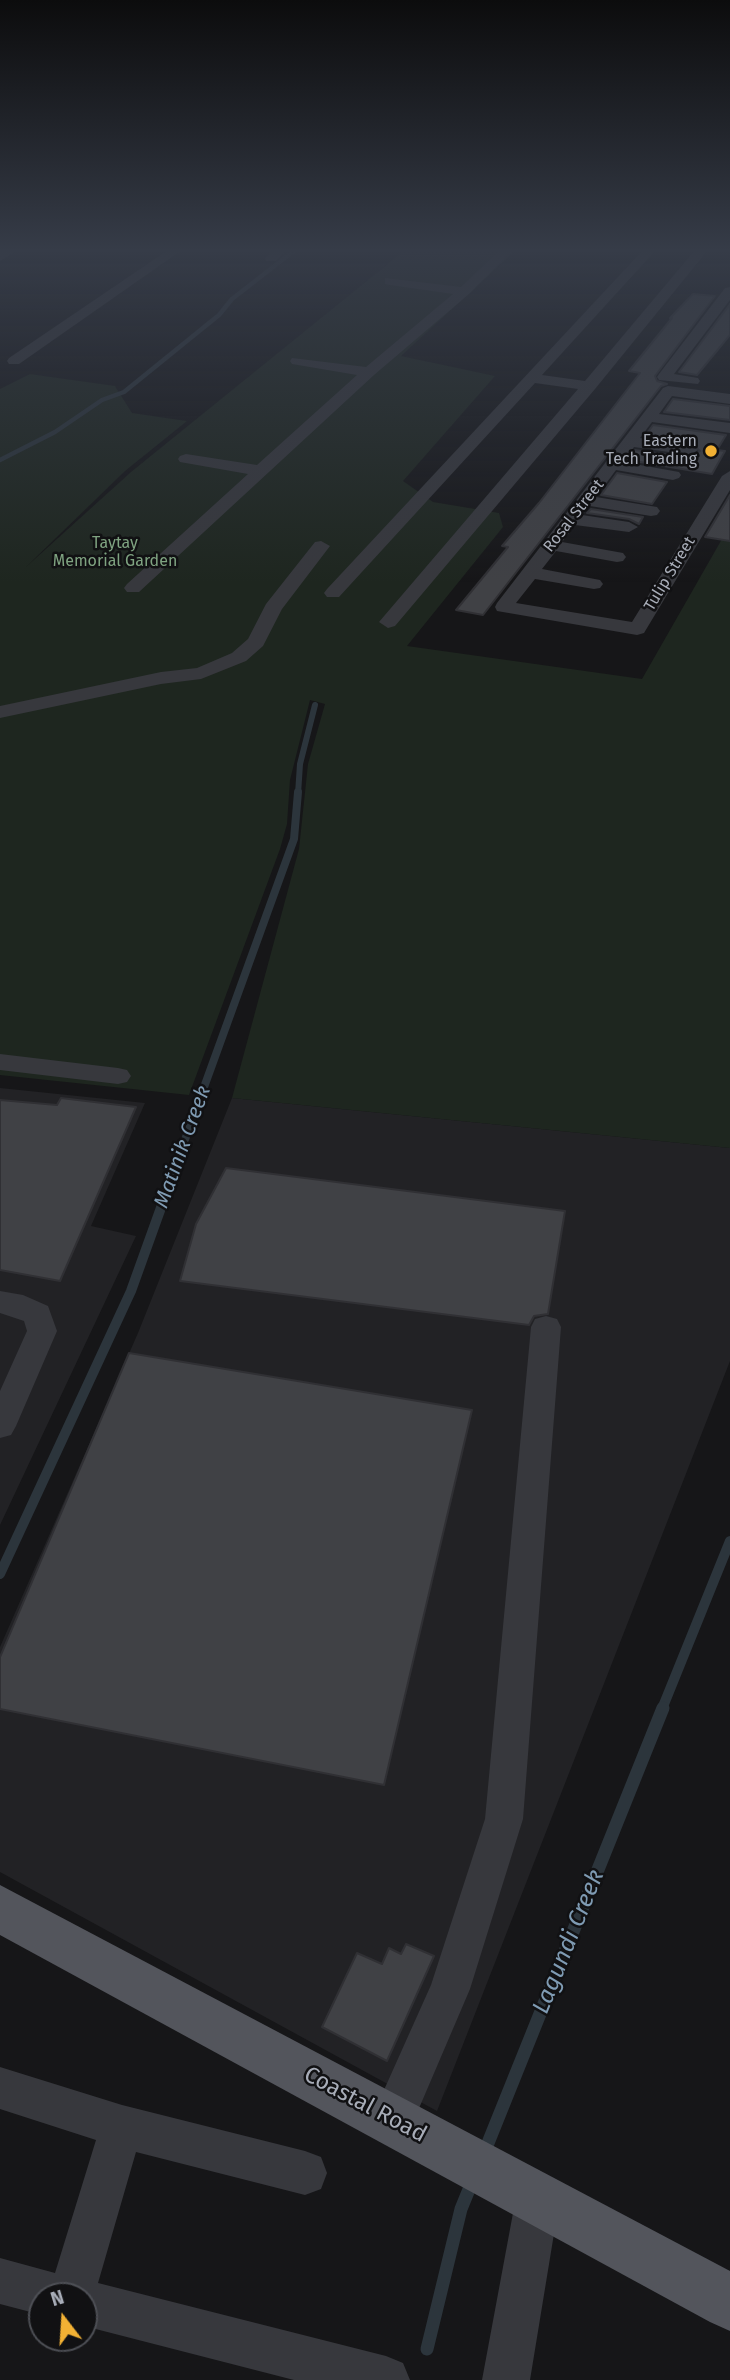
<!DOCTYPE html>
<html>
<head>
<meta charset="utf-8">
<style>
	body { margin:0 }
	#map { position:relative; width:730px; height:2380px; overflow:hidden; background:#161618; font-family:"Fira Sans",sans-serif }
	canvas { display:block }
	.north { position:absolute; left:28px; top:2282px; width:70px; height:70px; box-sizing:border-box; background:#111113; border:2px solid #4d4f55; border-radius:50%; rotate:343deg; font-size:19px; font-weight:700; line-height:28px; text-align:center; color:#a8adb8 }
	.north::after { content:''; display:block; margin:auto; width:24px; height:32px; background:#f2b134; clip-path:polygon(50% 0,100% 100%,50% 72%,0 100%) }
</style>
</head>
<body>
<div id="map">
<canvas width="730" height="2380"></canvas>
<div class="north">N</div>
</div>
<script>
const g = document.querySelector('canvas').getContext('2d');
g.lineJoin = 'round';
function fill(path, color) {
  g.fillStyle = color;
  g.fill(path, 'evenodd');
}
function trace(path, color, width, dash) {
  g.strokeStyle = color;
  g.lineWidth = width;
  g.lineCap = dash ? 'butt' : 'round';
  g.setLineDash(dash || []);
  g.stroke(path);
}
function label(font, color, halo, rows, align = 'center') {
  g.font = font + ' "Fira Sans",sans-serif';
  g.lineWidth = 5;
  g.setLineDash([]);
  g.textBaseline = 'middle';
  g.strokeStyle = halo;
  g.fillStyle = color;
  for (const [text, x, y, turn = 0] of rows) {
    g.save();
    g.translate(x, y);
    g.rotate((+turn || 0) * Math.PI / 180);
    g.textAlign = isNaN(turn) ? turn : align;
    if (halo) g.strokeText(text, 0, 0);
    g.fillText(text, 0, 0);
    g.restore();
  }
}
fill(new Path2D(`
	M0,1088L145,1103L91,1226L136,1236L0,1525Z
	M232,1098L730,1148V1361L437,2111L0,1872V1647L138,1333Z`), '#222225');
fill(new Path2D(`
	M405,250H516L401,356L495,376L403,481L433,502L499,513L503,527L407,646L642,679L730,525V1148L232,1098L299,849L308,764L325,704L310,700L290,780L287,824L280,849L189,1095L0,1075V389L30,374L115,386L132,413L187,421L125,471L26,567L131,472Z`), '#1e261f');
trace(new Path2D(`
	M0,460L55,432L102,400L124,392L219,315L232,299L295,250`), '#2c353c', 4.5);
trace(new Path2D(`
	M298,794L300,764L315,705`), '#2c353c', 6);
trace(new Path2D(`
	M166,1192L294,839L298,792`), '#2c353c', 8);
trace(new Path2D(`
	M0,1574L131,1291L167,1191
	M662,1709L730,1541`), '#2c353c', 10);
trace(new Path2D(`
	M484,2153L663,1708
	M427,2349L461,2209L472,2182`), '#2c353c', 13);
const building = new Path2D(`
	M693,294L715,296L655,376L657,381L667,384L661,386L483,615L456,610L508,547L502,546L539,503L640,373L629,371L672,318H670Z
	M730,304V335L697,375L679,372Z
	M673,399L730,406V420L664,412Z
	M653,425L726,435L717,450L725,451L712,474L628,460L635,450L690,458L700,451L690,442L645,436Z
	M617,473L667,482L652,504L601,495Z
	M730,495V541L705,537Z
	M591,509L643,517L639,524L629,519L587,513Z
	M61,1098L136,1107L60,1281L0,1270V1100L57,1105Z
	M226,1168L565,1211L548,1314L534,1316L529,1325L180,1281L196,1224Z
	M129,1353L472,1410L384,1785L0,1709V1657Z
	M406,1944L434,1956L387,2061L322,2027L357,1953L382,1964L389,1948L401,1954Z`);
fill(building, '#404145');
trace(building, '#303034', 2);
fill(new Path2D(`
	M3,250H18L0,261V252Z
	M168,250H182L19,364H9L7,361L9,358Z
	M273,250H287L276,261H266L265,258Z
	M500,250H513L469,294L374,375L139,592H127L124,588L127,584L248,474L180,462L178,459L180,456L186,454L257,465L357,375L292,364L290,361L292,358L366,367L453,294L390,285L385,284V278L461,287Z
	M643,250H656L542,375L585,381L695,250H708L595,389L395,626L388,628L379,622L578,389L535,383L339,597H327L324,593L327,589Z
	M730,287V300L674,374L698,378L700,381L698,384L659,380L657,377L659,374L725,288Z
	M668,386L730,394V404L672,396L659,414L730,423V433L652,422L640,438L690,445L698,450L690,455L634,447L623,462L679,472L681,475L679,478L673,480L616,470L596,497L657,507L660,511L657,515L651,516L590,506L582,515L629,522L638,527L629,532L575,525L562,542L623,553L626,557L623,561L617,562L556,551L542,569L600,580L603,584L600,588L594,589L535,579L516,603L632,622L722,476L730,471V490L644,633L637,635L497,611L495,607L497,603L663,388Z
	M321,541L330,546L282,609L263,646L246,661L201,679L161,684L0,718V706L161,672L197,668L232,653L248,639L266,604L315,542Z
	M0,1054L118,1068L127,1070L131,1076L127,1082L118,1084L0,1070Z
	M0,1291L23,1295L48,1306L57,1331L16,1426L11,1435L0,1438V1391L27,1331L24,1321L0,1313Z
	M546,1316L557,1319L561,1327L523,1819L470,1989L408,2134L393,2141L378,2134L371,2119L431,1985L485,1819L531,1327L535,1319Z
	M0,2067L122,2105L305,2151L321,2157L327,2173L321,2189L305,2195L136,2152L98,2283L386,2356L403,2363L410,2380H294L84,2326V2296H42V2315L0,2304V2258L55,2273L96,2140L0,2109Z
	M538,2175L554,2181L560,2197L530,2380H482L516,2197L522,2181Z`), '#37383d');
fill(new Path2D(`
	M0,1885L730,2271V2331L710,2322L0,1935Z`), '#53555c');
const sky = g.createLinearGradient(0, 0, 0, 583);
sky.addColorStop(0, '#0c0c0d');
sky.addColorStop(0.43, '#363c48');
sky.addColorStop(1, '#363c4800');
g.fillStyle = sky;
g.fillRect(0, 0, 730, 583);
for (const [x, y, r, color] of [
	[711,451,7,"#f2b134"]
]) {
  const dot = new Path2D();
  dot.arc(x, y, r, 0, 2 * Math.PI);
  g.fillStyle = color;
  g.fill(dot);
  trace(dot, '#111113', 2.5);
}
label('16px', '#a8adb8', '#111113', [
	["Eastern",697,442],
	["Tech Trading",697,460]
], 'right');
label('16px', '#a8adb8', '#111113', [
	["Rosal Street",574,516,-52],
	["Tulip Street",670,574,-59]
]);
label('16px', '#7fa381', '#111113', [
	["Taytay",115,544],
	["Memorial Garden",115,562]
]);
label('italic 21px', '#7f9bb3', '#111113', [
	["Matinik Creek",183,1147,-70]
]);
label('23px', '#a8adb8', '#111113', [
	["Coastal Road",365,2105,28]
]);
label('italic 24px', '#7f9bb3', '#111113', [
	["Lagundi Creek",569,1942,-68]
]);
</script>
</body>
</html>
